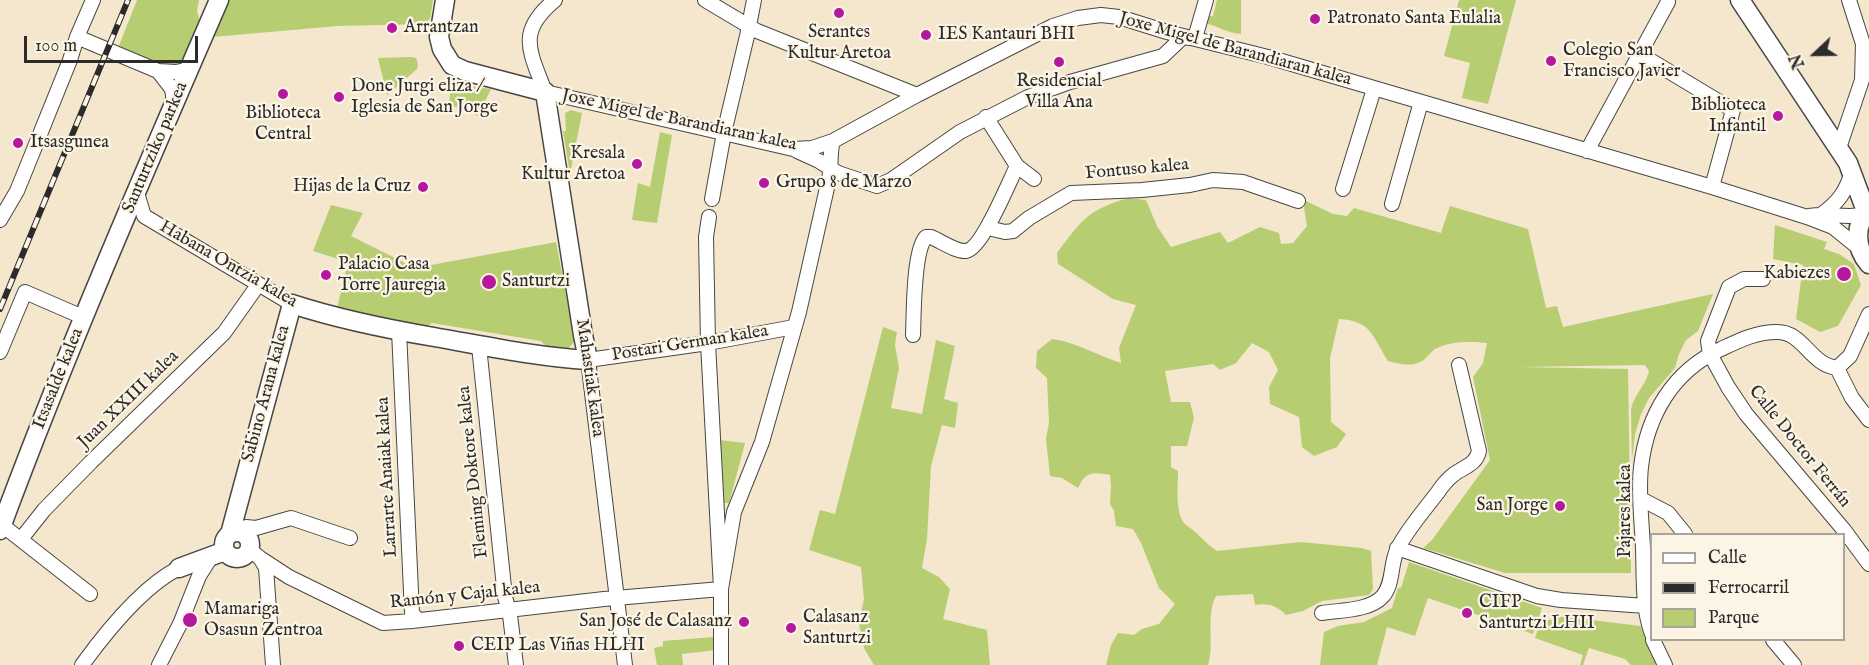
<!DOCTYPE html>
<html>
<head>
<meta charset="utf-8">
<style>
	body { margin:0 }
	#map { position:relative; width:1869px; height:665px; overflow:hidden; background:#f4e7cd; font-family:"IM FELL English",serif }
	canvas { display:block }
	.legend { position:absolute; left:1650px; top:533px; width:195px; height:108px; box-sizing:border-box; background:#fcf5e5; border:2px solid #a8a49b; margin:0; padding:8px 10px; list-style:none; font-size:18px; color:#2b2b2b }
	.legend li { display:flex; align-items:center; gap:12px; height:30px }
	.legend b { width:30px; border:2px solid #a8a49b }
	.north { position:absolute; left:1785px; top:24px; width:60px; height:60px; -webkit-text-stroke:4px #fcf5e5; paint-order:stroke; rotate:248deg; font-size:16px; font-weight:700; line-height:24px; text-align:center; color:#2b2b2b }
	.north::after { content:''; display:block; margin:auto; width:21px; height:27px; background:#2b2b2b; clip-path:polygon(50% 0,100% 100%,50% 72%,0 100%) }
	.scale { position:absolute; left:24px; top:36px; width:174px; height:27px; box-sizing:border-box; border:3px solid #2b2b2b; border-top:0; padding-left:8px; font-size:18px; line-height:21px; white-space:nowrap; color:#2b2b2b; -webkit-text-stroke:4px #fcf5e5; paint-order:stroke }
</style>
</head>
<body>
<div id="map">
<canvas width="1869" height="665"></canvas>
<ul class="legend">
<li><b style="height:8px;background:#fff"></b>Calle</li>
<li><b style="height:8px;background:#2b2b2b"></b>Ferrocarril</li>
<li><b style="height:16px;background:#b6cd71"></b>Parque</li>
</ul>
<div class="north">N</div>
<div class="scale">100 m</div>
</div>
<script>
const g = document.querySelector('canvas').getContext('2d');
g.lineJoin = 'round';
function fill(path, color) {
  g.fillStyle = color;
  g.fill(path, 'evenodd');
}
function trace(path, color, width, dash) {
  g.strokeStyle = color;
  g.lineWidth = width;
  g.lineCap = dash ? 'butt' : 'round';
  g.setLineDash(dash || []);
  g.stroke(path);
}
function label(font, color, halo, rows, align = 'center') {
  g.font = font + ' "IM FELL English",serif';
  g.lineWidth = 4.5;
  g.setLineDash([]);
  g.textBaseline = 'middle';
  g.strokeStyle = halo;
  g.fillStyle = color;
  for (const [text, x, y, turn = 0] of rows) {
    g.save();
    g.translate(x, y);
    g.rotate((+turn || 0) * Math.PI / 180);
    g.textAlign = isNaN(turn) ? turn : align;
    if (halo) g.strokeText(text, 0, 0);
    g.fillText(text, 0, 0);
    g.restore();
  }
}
fill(new Path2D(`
	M137,0H199L197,11L201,25L185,64L169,68L118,48Z
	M228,0H433L430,19L423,24L337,26L213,37Z
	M1217,0H1241V34C1226,33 1218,26 1204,23L1205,16H1213Z
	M1459,0H1516L1488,104L1462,98L1470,63L1444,56Z
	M411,57L416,58L418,64L417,69L387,95L378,58Z
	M451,84L491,89L478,116L449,104Z
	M571,110L582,113L570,174L563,131H566L565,113Z
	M660,132L672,135L657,223L632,220L638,183L650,187Z
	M1129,198L1146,200L1157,226L1171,247L1220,232L1228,243L1260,227L1279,233L1281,244L1293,243L1307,226L1304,208L1306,201L1333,214L1347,216L1354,208L1441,233L1450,206L1528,229L1546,308L1557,306L1563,327L1713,294L1698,331L1686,340L1679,354L1675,368L1649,398L1641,414L1635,434L1632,460L1631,410C1633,395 1646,386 1649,371L1645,365L1519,367L1628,369L1631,573H1505L1423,548L1432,540L1490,460L1473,377L1483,363L1487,343C1471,341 1449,341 1435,349C1431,352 1428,356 1425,359C1414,368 1400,364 1388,361C1372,336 1372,321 1339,319L1330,358L1331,422L1346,434L1337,447L1314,456L1302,447L1299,417L1270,404L1269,387L1278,370L1269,352L1252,343L1236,363L1220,370L1213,364L1165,371L1171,402H1190L1194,418L1187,446H1171V467L1178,471C1178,486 1175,510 1184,523C1187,527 1192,528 1195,532C1203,539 1208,545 1217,551L1301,542L1362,548L1371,551L1373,589L1369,595L1322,601L1303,611L1286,615C1276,605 1268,603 1255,605L1253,594L1216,596C1205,617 1215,643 1208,665H1106L1111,645L1118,633L1134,635L1142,629L1159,624L1175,604L1159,588L1141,543L1133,529L1116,526L1114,511L1110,504L1111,486L1110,475C1092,472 1086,471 1078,488L1062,478L1050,476L1046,439L1049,423L1047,378L1036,368L1037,351L1052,339C1076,342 1098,356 1121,363L1119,348L1136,305L1113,299L1058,264L1057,253C1081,221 1088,209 1129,198Z
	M331,205L363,213L351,236L415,268L556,242L575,341L567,350H550L541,341L432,323L423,329L337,308L348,262L313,251Z
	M1775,225L1827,242L1824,249L1839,254L1854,264L1861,285L1838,326L1820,332L1796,319L1803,265L1773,259Z
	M883,327L897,332L895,345L899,368L891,408L922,414L936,340L955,346L944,399L958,403L955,428L942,425L931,466L927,539L922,568L939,577L950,589L943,619L987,630L990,665H874L864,648L859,623L864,599L861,567L809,550L820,510L835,514Z
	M719,440L745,443L729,503H723Z
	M1409,562L1542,608L1533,634L1428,598L1415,636L1387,627L1377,665H1320L1324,632L1338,626L1364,622L1392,608L1398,588H1401Z
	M1557,616L1641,626L1657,665H1631L1625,659L1589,648L1583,665H1580L1583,655L1535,638L1541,619L1551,620Z
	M714,637L716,650L682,654L683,665H657L654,648L663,646V641Z`), '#b6cd71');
const minor = new Path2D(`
	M555,0C516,32 530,51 545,92L793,149L812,148L833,141L917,95L1053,26L1078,18L1101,15L1119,17L1167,32L1268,57L1712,187L1807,217L1833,227L1859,248
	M705,0L757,31L917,95
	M77,37L158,71L176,72L190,69
	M1195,38L1206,0
	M1640,54L1733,110L1712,187
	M158,71L172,89L174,102
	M986,117L1017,166L1034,179
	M1839,148L1862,80L1863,44L1849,0
	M797,151L819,161L838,173L877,186L891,180L960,132L1028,97L1070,82L1163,56L1183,37L1190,38
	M1587,151L1668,2
	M1343,189L1374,89
	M137,193L144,216L292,304
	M712,199L724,133L747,36L754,0
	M1392,204L1421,102
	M1822,214C1839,202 1846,191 1852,172
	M1809,216C1828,213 1845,218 1863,215
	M0,220L17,191L28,164L70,60L77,37L93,0
	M988,228L1005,232L1013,231L1029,218L1071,193L1142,190L1190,185L1213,180L1243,182L1298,201
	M1763,279H1744L1729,287L1708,341L1710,354L1728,387L1746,414L1844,530L1869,564
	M399,331L412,613L418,620
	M913,335C914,314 913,251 926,237H931C941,241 956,252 966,251C982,249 1009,182 1017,166
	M479,346L505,597L510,615L516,665
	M0,352L25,292L85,318
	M1837,368L1850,356L1869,314
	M1837,368L1852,398L1869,420
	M1641,499L1668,513L1685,534
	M2,525L90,594
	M246,527L256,528L291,518L350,538
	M21,539L44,510L91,462L224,333L258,285
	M1397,548L1537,596L1561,600L1646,606
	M250,550L260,558L266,568L273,665
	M260,558L289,577L383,623L412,621L604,599L721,589L708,343L706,237L709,217
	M1322,613C1340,610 1370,611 1383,596C1394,583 1390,562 1398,548C1406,531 1426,508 1438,492C1442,486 1448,479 1453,475C1463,467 1476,465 1479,451L1459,365
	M1652,634C1642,607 1644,577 1643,549C1642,522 1638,494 1641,467C1647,415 1673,371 1721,349C1740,340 1756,332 1777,332C1804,332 1809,364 1837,368
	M1653,640L1665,665
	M1773,640L1794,665
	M82,665C106,632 143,586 179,568
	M159,665L180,624L199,576L211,557
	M625,665L588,360L708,343L794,327
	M721,665V589L734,512L762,442L799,312L829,179C832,166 829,154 833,141`);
const tertiary = new Path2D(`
	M1740,0L1848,163L1866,211
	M1869,209C1854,225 1855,248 1869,264
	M0,530C66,352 143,175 219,0
	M224 545a13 13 0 1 1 26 0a13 13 0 1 1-26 0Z
	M230,534L292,304C338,319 387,329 434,337C486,346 536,357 588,360L583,335L545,92L465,71L452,65L442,49L439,37L445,0
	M179,568L225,551`);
trace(minor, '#494743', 16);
trace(tertiary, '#494743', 21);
trace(minor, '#fff', 14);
trace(tertiary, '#fff', 18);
const rail = new Path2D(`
	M0,309L128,0`);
trace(rail, '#2b2b2b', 6);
trace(rail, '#fcf5e5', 4, [11]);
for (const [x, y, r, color] of [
	[839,13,6,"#b5179e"],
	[1315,19,6,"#b5179e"],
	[392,28,6,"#b5179e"],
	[926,35,6,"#b5179e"],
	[1551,61,6,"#b5179e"],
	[1059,62,6,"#b5179e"],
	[283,94,6,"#b5179e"],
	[339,97,6,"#b5179e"],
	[1778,116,6,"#b5179e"],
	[18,143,6,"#b5179e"],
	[637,164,6,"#b5179e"],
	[764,183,6,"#b5179e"],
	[423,187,6,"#b5179e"],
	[1844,274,8,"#b5179e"],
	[326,275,6,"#b5179e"],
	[489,282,8,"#b5179e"],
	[1560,506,6,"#b5179e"],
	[1467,613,6,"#b5179e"],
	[190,620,8,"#b5179e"],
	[744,622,6,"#b5179e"],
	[791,628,6,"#b5179e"],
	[459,646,6,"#b5179e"]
]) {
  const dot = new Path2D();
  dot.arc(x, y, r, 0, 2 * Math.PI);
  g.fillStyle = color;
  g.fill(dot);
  trace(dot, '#fcf5e5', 2);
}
label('18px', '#2b2b2b', '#fcf5e5', [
	["Patronato Santa Eulalia",1327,19],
	["Arrantzan",404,28],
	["Serantes",839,33,"center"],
	["Kultur Aretoa",839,54,"center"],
	["IES Kantauri BHI",938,35],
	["Colegio San",1563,51],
	["Francisco Javier",1563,72],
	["Residencial",1059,82,"center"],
	["Villa Ana",1059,103,"center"],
	["Done Jurgi eliza /",351,87],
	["Iglesia de San Jorge",351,108],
	["Biblioteca",1766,106,"right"],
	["Infantil",1766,127,"right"],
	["Biblioteca",283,114,"center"],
	["Central",283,135,"center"],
	["Itsasgunea",30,143],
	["Kresala",625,154,"right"],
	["Kultur Aretoa",625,175,"right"],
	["Grupo 8 de Marzo",776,183],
	["Hijas de la Cruz",411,187,"right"],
	["Palacio Casa",338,265],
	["Torre Jauregia",338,286],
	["Kabiezes",1830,274,"right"],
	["Santurtzi",502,282],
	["San Jorge",1548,506,"right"],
	["CIFP",1479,603],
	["Santurtzi LHII",1479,624],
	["Mamariga",204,610],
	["Osasun Zentroa",204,631],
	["Calasanz",803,618],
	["Santurtzi",803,639],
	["San José de Calasanz",732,622,"right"],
	["CEIP Las Viñas HLHI",471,646]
], 'left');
label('18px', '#2b2b2b', '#fcf5e5', [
	["Joxe Migel de Barandiaran kalea",1235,50,15],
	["Joxe Migel de Barandiaran kalea",679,121,12],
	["Santurtziko parkea",156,148,-67],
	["Fontuso kalea",1137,170,-5],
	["Habana Ontzia kalea",228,265,30],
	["Postari German kalea",690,344,-9],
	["Mahastiak kalea",589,378,82],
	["Itsasalde kalea",59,379,-68],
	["Sabino Arana kalea",267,394,-75],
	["Juan XXIII kalea",129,400,-44],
	["Calle Doctor Ferrán",1799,447,51],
	["Fleming Doktore kalea",474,472,-96],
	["Larrarte Anaiak kalea",388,477,-93],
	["Pajares kalea",1626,511,-90],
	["Ramón y Cajal kalea",465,596,-6]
]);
</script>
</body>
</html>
